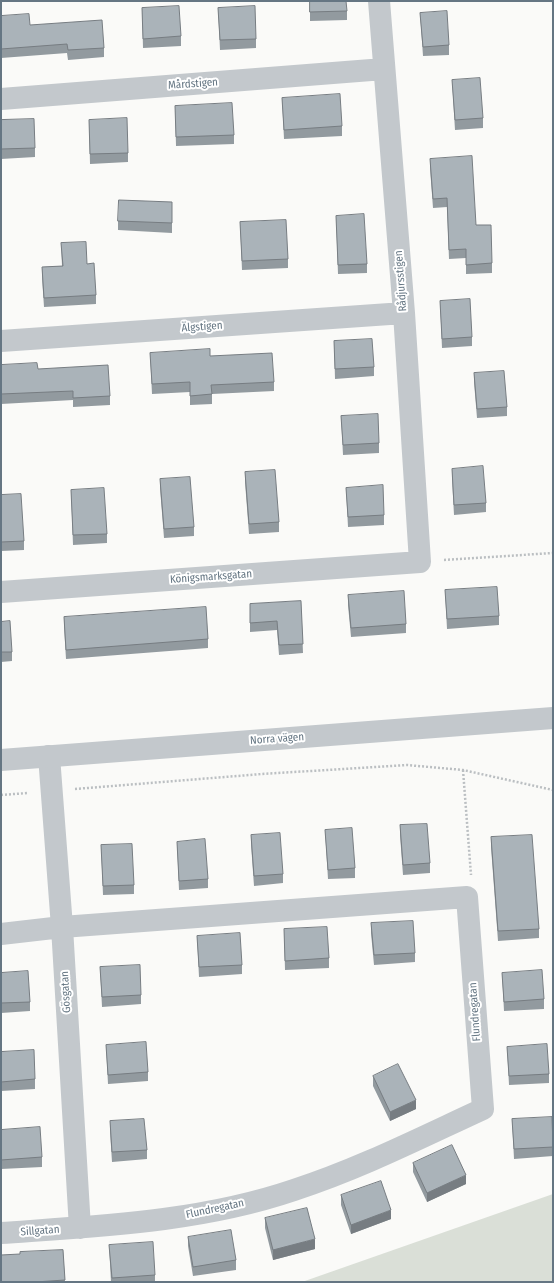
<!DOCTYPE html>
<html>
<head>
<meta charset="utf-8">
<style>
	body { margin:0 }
	#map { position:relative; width:554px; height:1283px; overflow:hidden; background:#fafaf8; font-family:"Fira Sans Condensed",sans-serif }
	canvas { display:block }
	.frame { position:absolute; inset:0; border:2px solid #657683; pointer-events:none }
</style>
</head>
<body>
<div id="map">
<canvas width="554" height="1283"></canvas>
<div class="frame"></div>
</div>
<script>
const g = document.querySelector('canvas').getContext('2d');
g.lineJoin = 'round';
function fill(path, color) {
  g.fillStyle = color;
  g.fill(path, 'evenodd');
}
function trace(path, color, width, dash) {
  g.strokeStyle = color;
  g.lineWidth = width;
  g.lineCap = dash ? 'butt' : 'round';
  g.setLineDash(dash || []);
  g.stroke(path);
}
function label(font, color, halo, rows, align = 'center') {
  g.font = font + ' "Fira Sans Condensed",sans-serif';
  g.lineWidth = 4;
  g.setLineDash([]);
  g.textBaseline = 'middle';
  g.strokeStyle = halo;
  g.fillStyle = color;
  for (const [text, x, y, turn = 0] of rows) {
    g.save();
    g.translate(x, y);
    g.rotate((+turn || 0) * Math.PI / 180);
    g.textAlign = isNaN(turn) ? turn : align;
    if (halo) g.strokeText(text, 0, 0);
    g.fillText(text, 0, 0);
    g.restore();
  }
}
fill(new Path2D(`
	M553,1194V1282H302Z`), '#dadfd7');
trace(new Path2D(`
	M444,560L553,553
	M463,770L471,875
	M75,789L262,774L407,765L463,770L553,790
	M1,795L28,793`), '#bbbfc2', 2.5, [2, 2]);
trace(new Path2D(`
	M1,99L384,69
	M1,341L404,313
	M1,592L420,562L404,313L379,1
	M49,756L62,927L80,1228
	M1,934L62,927L467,897L483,1109C420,1138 359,1169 294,1190C200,1222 99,1226 1,1233`), '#c3c8cc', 22);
trace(new Path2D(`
	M1,760L553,718`), '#c3c8cc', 22);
fill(new Path2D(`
	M310,1L347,11V20L310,21Z
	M142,8L181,36V46L143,48Z
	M218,8L256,39V48L220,50Z
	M420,13L449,45V55L423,56Z
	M1,16L104,48V57L68,60L67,53L1,58Z
	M452,80L483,118V128L455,130Z
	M282,98L342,126V136L284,139Z
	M175,106L234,135V144L176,146Z
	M1,120L35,148V157L1,159Z
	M89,120L128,153V162L90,164Z
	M430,159L476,225L492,263V273L466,274V258L449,259L447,207L433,208L430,168Z
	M172,211V233L118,230V221Z
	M336,216L367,264V273L338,274Z
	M240,222L288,259V268L242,270Z
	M61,243L96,295V304L44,307L42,277V267L62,266Z
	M440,301L472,337V346L442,348Z
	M334,341L374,367V376L335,379Z
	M150,353L210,356L274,382V391L212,394V404L190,405V392L152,394Z
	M1,365L110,396V405L73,407V400L1,404Z
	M474,373L507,407V416L477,418L474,382Z
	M341,416L379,443V453L343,455Z
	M452,469L486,503V512L454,515L452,478Z
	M245,472L279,522V532L249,534L245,482Z
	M160,479L194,527V536L164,538L160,488Z
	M346,488L384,515V525L348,527Z
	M71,490L107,534V543L73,545Z
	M1,495L24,541V550L1,551Z
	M445,590L499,616V625L447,629Z
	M348,595L406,624V633L351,637L348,605Z
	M301,601L303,653L279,655L277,630L250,632V604Z
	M64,617L208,639V648L66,659L64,626Z
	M1,622L12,652V661L1,662Z
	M400,825L430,863V873L403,875L400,835Z
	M325,830L355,868V878L328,879Z
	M251,835L283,874V883L254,886L251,844Z
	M491,837L539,929V938L498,941L491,847Z
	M177,842L208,879V888L179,890Z
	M101,845L134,885V894L103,895Z
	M371,923L415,953V962L374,965L371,933Z
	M284,929L329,958V968L285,970Z
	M197,936L242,965V974L199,977Z
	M100,967L141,995V1004L102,1007Z
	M1,973L30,1002V1011L1,1013Z
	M502,973L544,999V1009L504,1011Z
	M106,1045L148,1072V1081L108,1084Z
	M507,1047L549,1074V1083L509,1085Z
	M1,1052L35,1079V1089L1,1091Z
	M373,1076L416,1109L390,1121L373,1086Z
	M512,1119L553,1129V1156L514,1159Z
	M110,1121L147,1150V1159L112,1162L110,1131Z
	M1,1130L42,1157V1167L1,1169Z
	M413,1163L466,1184L427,1202L413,1172Z
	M341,1195L391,1219L351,1234L341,1205Z
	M265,1218L315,1249L273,1260L265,1228Z
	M188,1237L236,1260V1270L193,1276L188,1246Z
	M109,1245L155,1275V1282H111Z
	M63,1250L65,1282H1L20,1254Z`), '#929a9f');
fill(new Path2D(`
	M416,1100V1109L390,1121V1112Z
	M466,1175V1184L427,1202V1193Z
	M391,1210V1219L351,1234V1225Z
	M315,1239V1249L273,1260V1250Z`), '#777d82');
const building = new Path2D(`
	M310,1H346L347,11L310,12Z
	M179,6L181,36L143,39L142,8Z
	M255,6L256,39L220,40L218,8Z
	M447,11L449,45L423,47L420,13Z
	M29,14L30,25L102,20L104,48L68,50L67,44L1,49V16Z
	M480,78L483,118L455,120L452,80Z
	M340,94L342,126L284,130L282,98Z
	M232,103L234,135L176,137L175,106Z
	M127,118L128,153L90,154L89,120Z
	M34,119L35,148L1,149V120Z
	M472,156L476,225H491L492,263L466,265V249L449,250L447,198L433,199L430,159Z
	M119,200L172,202V223L118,221Z
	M364,214L367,264L338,265L336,216Z
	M286,220L288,259L242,261L240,222Z
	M86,242L87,264L94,263L96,295L44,298L42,267L63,266L61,243Z
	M470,299L472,337L442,339L440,301Z
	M372,339L374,367L335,369L334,341Z
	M210,349V356L272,353L274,382L211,385L212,394L190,396V382L152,384L150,353Z
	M37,363L38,369L108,365L110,396L73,398V391L1,394V365Z
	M504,371L507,407L477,409L474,373Z
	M378,414L379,443L343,445L341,416Z
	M483,466L486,503L454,505L452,469Z
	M275,470L279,522L249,524L245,472Z
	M190,477L194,527L164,529L160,479Z
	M383,485L384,515L348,517L346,488Z
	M104,488L107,534L73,535L71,490Z
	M21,494L24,541L1,542V495Z
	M497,587L499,616L447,619L445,590Z
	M404,591L406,624L351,628L348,595Z
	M301,601L303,644L279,645L277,621L250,623V604Z
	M206,607L208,639L66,650L64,617Z
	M10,621L12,652H1V622Z
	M427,824L430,863L403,865L400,825Z
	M352,828L355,868L328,870L325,830Z
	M280,833L283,874L254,876L251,835Z
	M532,835L539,929L498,931L491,837Z
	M205,839L208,879L179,881L177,842Z
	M132,844L134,885L103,886L101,845Z
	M413,921L415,953L374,955L371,923Z
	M327,927L329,958L285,961L284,929Z
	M240,933L242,965L199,967L197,936Z
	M140,965L141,995L102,997L100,967Z
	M542,970L544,999L504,1002L502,973Z
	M28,971L30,1002L1,1003V973Z
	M146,1042L148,1072L108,1075L106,1045Z
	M547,1044L549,1074L509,1076L507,1047Z
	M34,1050L35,1079L1,1082V1052Z
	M398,1064L416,1100L390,1112L373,1076Z
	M552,1117L553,1147L514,1149L512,1119Z
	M144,1119L147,1150L112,1152L110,1121Z
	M40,1127L42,1157L1,1160V1130Z
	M452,1145L466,1175L427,1193L413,1163Z
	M381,1181L391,1210L351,1225L341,1195Z
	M307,1208L315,1239L273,1250L265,1218Z
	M231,1230L236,1260L193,1267L188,1237Z
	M153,1242L155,1275L112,1278L109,1245Z
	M63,1250L65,1280L35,1282H1V1255L20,1254V1252Z`);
fill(building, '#aab3b9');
trace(building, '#777d82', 1);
label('11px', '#657683', '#fff', [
	["Mårdstigen",193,84,-4],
	["Rådjursstigen",401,281,-94],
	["Älgstigen",202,327,-4],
	["Königsmarksgatan",211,577,-4],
	["Norra vägen",277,739,-4],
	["Gösgatan",66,992,-93],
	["Flundregatan",475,1012,-94],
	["Flundregatan",215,1209,-12],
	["Sillgatan",40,1231,-4]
]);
</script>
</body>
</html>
